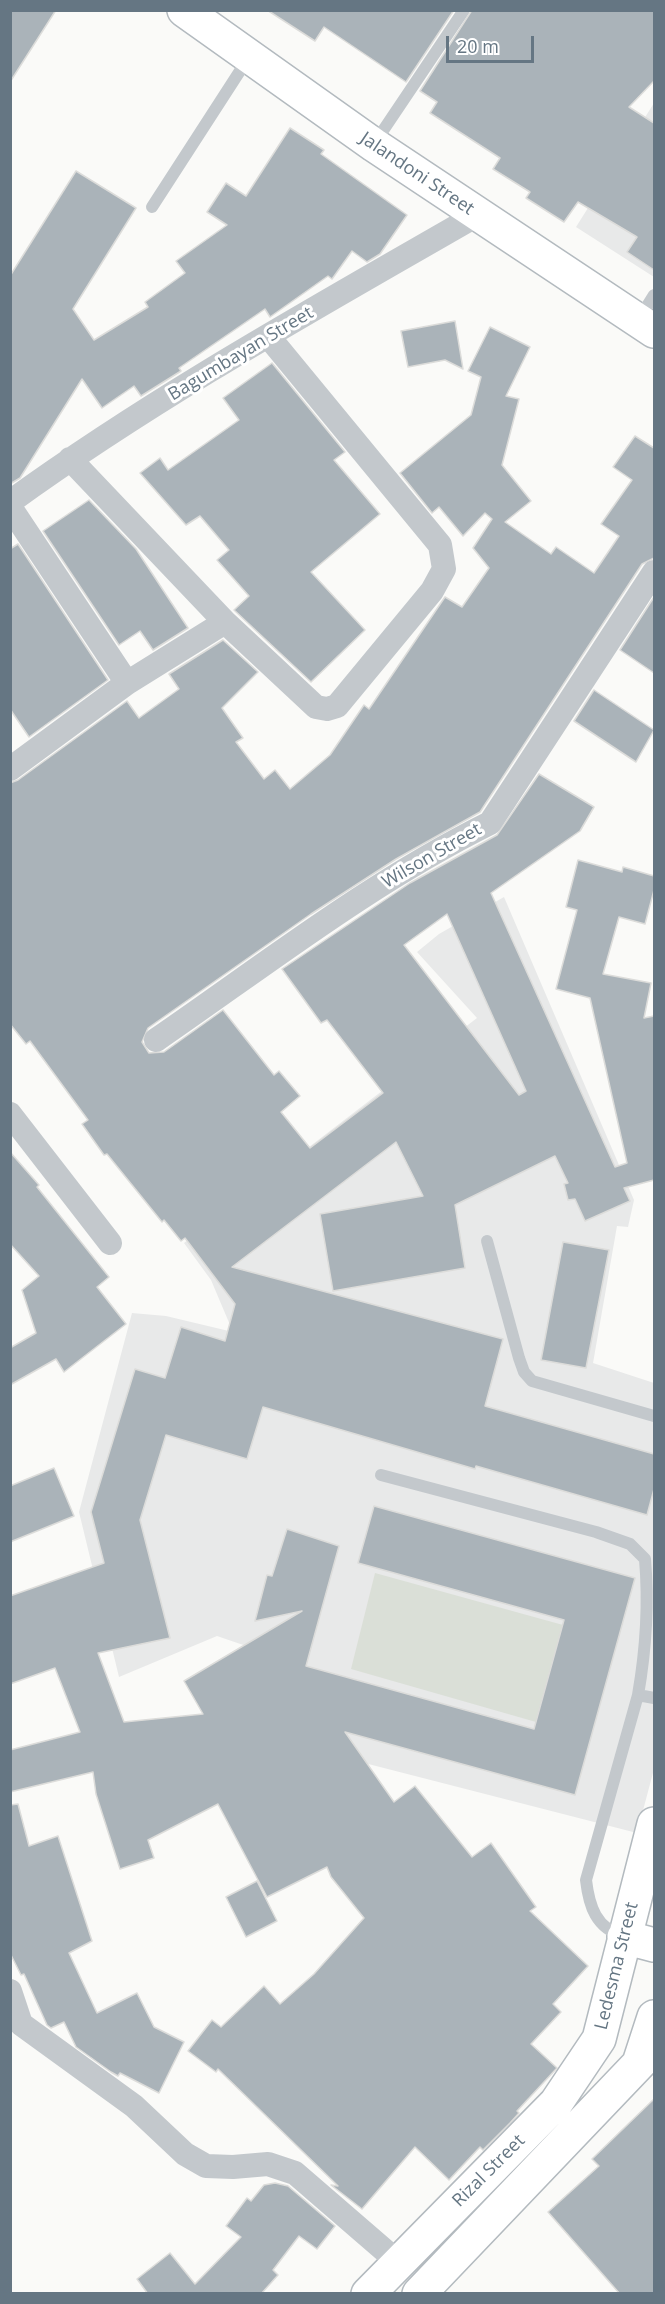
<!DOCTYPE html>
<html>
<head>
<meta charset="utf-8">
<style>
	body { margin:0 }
	#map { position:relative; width:665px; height:2304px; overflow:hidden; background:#fafaf8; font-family:"Open Sans",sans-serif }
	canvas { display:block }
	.frame { position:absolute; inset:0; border:12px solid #657683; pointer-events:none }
	.scale { position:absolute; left:446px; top:36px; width:88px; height:27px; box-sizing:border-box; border:3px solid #657683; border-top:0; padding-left:8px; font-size:18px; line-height:21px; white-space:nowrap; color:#657683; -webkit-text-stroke:4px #fff; paint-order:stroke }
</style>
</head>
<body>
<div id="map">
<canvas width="665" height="2304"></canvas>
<div class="frame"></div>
<div class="scale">20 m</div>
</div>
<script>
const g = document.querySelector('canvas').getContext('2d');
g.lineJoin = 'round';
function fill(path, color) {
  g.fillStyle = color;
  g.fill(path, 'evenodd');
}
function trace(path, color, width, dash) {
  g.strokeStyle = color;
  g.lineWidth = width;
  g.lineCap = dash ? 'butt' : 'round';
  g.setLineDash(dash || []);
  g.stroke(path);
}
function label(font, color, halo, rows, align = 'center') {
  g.font = font + ' "Open Sans",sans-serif';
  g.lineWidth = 6;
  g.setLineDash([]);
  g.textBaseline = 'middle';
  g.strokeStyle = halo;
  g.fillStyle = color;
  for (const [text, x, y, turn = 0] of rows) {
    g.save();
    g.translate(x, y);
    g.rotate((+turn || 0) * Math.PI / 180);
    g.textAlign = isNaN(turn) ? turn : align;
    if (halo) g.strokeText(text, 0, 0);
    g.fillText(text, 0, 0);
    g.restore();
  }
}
fill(new Path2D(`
	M654,103V277L576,227Z
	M504,897L634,1200L628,1227L617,1226L593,1363L654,1383V1769L637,1833L306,1748L255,1649L217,1636L119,1677L79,1512L132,1313L166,1316L233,1332L211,1280L184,1243L477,1018L417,952L439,934Z`), '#e8e9e9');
fill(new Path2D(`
	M375,1573L563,1625L536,1722L351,1669Z`), '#dadfd7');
const building = new Path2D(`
	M10,10H56L10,82Z
	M267,10H454L406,82L324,27L315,41Z
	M472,10H654V81L629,107L654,123V270L627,252L637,237L578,202L564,222L526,198L530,192L493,169L500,158L430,113L437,102L420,91Z
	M290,128L324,150L321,154L407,215L380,254L367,262L352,251L332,279L328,276L270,317L265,309L179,368L181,371L141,396L134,386L102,408L82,379L20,478L10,484V276L76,171L136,208L73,309L94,340L148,307L145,302L185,273L176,261L227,225L207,212L226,183L246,196Z
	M455,321L463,369L445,360L408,367L401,331Z
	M490,327L530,347L506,396L519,399L502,465L531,501L505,522L551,554L556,547L594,573L619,536L601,524L632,480L613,467L635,436L654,448V558L642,564L480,812L396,859L311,914L148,1028L142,1042L149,1053L164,1052L223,1010L274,1075L279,1071L300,1096L281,1112L310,1148L383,1093L327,1020L321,1023L282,969L410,883L497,835L539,774L594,807L580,831L491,893L615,1167L627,1163L590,998L556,989L577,910L566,907L578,860L622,872L623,867L654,876V890L645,924L619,917L603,974L651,983L644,1018L654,1016V1180L624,1188L630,1201L585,1221L575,1199L568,1200L564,1184L568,1183L555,1156L455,1205L465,1268L333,1291L320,1214L423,1196L396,1142L232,1267L503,1339L485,1406L654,1454V1489L647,1515L476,1466L475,1469L263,1407L247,1459L166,1435L140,1520L170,1638L98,1653L124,1722L203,1714L184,1681L302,1611L255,1621L267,1575L272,1576L287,1529L339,1546L306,1666L534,1729L564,1620L358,1563L374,1506L635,1578L575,1795L345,1732L394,1802L415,1786L472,1857L491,1843L536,1907L530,1911L588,1966L553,2004L561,2012L531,2044L557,2068L517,2111L519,2113L510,2123L483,2150L480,2147L449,2180L415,2147L362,2209L331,2185L338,2186L218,2069L216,2072L188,2051L212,2020L221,2027L264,1986L280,2004L314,1974L364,1918L331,1877L327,1867L267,1897L218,1804L148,1840L154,1858L120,1869L96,1794L93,1772L10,1792V1750L80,1732L55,1668L10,1684V1596L104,1563L91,1512L135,1369L165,1378L181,1327L225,1341L235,1304L185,1238L181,1241L164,1220L162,1222L107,1154L104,1155L82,1124L88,1120L30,1041L26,1044L10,1024V783L18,780L127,701L139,718L179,689L169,674L223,640L258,672L222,708L243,738L236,742L264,779L275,770L290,789L330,755L364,705L369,709L445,597L462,607L489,568L473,548L492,519L485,513L463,536L439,507L432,513L400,473L471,415L481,377L468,371ZM447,914L526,1091L519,1095L404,945Z
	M272,363L345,452L334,460L380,514L311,572L365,630L311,682L234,610L249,596L217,560L229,550L200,516L186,525L140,473L160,458L168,470L239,420L223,398Z
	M89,500L136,549L188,628L153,650L140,631L119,645L43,531Z
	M18,544L108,680L29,737L10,709V549Z
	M654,597V673L620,650Z
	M594,690L654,730L636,762L574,721Z
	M10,1152L39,1185L37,1187L109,1277L97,1287L126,1324L64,1372L56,1359L10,1385V1348L36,1333L22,1290L39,1276L10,1244Z
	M563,1242L609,1250L586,1368L541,1360Z
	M54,1468L74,1516L10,1542V1486Z
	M18,1804L29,1846L58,1836L92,1941L69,1953L97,2013L137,1993L154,2027L184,2042L159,2093L120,2073L118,2076L111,2072L76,2047L64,2022L51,2028L47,2025L24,1974L21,1975L10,1953V1805Z
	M257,1881L277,1921L246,1937L226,1897Z
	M654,2099V2294H620L548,2212L599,2166L592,2159Z
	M275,2183L288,2186L335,2226L317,2249L299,2236L273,2270L278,2275L261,2294H148L137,2279L170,2253L195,2284L241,2237L226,2226L247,2198L251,2201L264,2185Z`);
fill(building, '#aab3b9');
trace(building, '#dcdcda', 1.5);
const secondary = new Path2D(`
	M184,10L374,145L654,331
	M624,1937L654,1945
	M640,2060L654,2017
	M368,2294L556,2103L599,2039L654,1824
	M419,2294L654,2048`);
trace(secondary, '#b3babf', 36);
trace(new Path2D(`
	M374,144L464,10
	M152,207L249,57
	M639,319L654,295
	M487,1241L519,1358L524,1372L532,1381L654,1416
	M381,1475L596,1532L630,1544L645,1559C649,1606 646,1649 638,1695L654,1698
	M624,1936C596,1929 589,1906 586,1880L638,1695`), '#c3c8cc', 12);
trace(new Path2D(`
	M70,459L225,622L316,707L327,709L337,706L432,591L444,569L440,545L268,336
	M10,502C158,395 319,306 477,215
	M10,507L127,683
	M10,769L127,683L225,622
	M156,1040C265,965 371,882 490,823L654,572
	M10,1114L110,1243
	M10,1991L21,2024L134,2106L185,2154L206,2166L233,2167L268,2164L295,2173L398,2262`), '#c3c8cc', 24);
trace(secondary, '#fff', 33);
label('18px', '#657683', '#fff', [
	["Jalandoni Street",417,174,34],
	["Bagumbayan Street",241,354,-31],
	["Wilson Street",432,856,-30],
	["Ledesma Street",617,1966,-76],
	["Rizal Street",489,2171,-45]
]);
</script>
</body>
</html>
